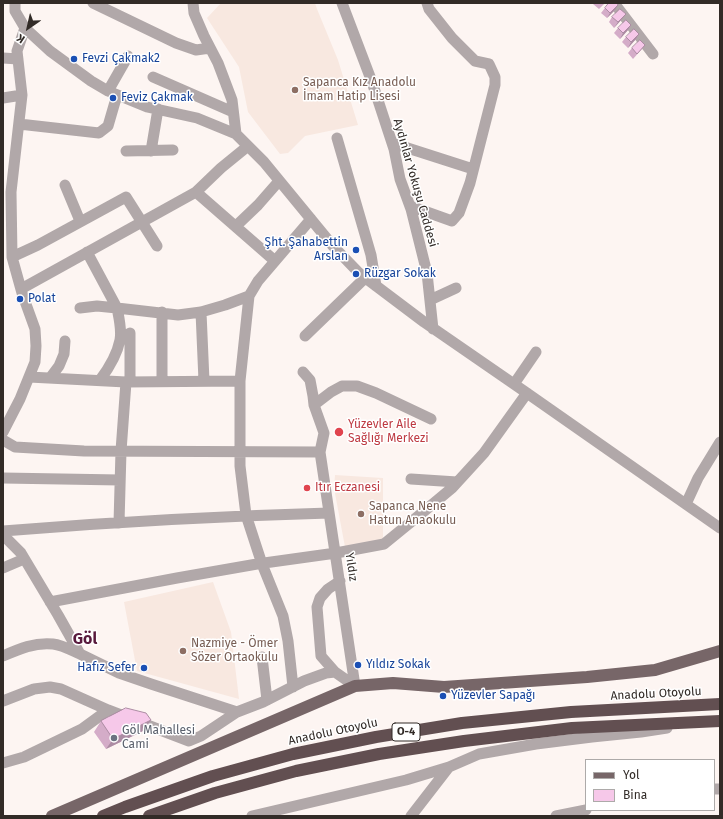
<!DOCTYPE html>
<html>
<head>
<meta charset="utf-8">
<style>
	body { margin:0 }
	#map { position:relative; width:723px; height:819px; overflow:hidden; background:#fdf5f2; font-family:"Fira Sans",sans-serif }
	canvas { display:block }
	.frame { position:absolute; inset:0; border:4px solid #322b27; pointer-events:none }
	.legend { position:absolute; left:585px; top:759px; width:130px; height:52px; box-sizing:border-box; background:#fff; border:1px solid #adaaa9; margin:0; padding:5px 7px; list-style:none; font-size:12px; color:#322b27 }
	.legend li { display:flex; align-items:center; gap:8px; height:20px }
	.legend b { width:20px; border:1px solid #adaaa9 }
	.north { position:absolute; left:8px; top:8px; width:40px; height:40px; -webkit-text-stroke:3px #fff; paint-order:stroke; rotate:214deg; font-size:11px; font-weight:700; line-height:16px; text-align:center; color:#322b27 }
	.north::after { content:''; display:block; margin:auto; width:14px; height:18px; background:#322b27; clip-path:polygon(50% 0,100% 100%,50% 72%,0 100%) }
</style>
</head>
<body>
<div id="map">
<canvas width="723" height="819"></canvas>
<div class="frame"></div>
<ul class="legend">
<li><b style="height:5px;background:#776668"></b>Yol</li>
<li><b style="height:11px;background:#f6c8e9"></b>Bina</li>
</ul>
<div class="north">K</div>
</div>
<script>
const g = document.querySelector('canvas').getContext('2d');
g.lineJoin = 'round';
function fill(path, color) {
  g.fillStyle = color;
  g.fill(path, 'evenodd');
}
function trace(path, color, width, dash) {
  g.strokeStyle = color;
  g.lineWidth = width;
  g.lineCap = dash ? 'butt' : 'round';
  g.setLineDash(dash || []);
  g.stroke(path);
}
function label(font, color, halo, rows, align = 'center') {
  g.font = font + ' "Fira Sans",sans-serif';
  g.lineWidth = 3;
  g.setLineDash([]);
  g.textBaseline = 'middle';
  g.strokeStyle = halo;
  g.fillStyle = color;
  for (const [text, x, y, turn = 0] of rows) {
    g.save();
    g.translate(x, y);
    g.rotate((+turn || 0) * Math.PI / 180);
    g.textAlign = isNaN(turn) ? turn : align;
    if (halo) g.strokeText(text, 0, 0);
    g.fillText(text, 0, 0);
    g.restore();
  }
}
fill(new Path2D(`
	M221,3H315L317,9L338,60L358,125L305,136L288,153L280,154L248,112L239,67L207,18Z
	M335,475L383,478V541L345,547L334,488Z
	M213,582L231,632L239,699L137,671L124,602Z`), '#f8e8e0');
trace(new Path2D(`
	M15,3V11L25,28L50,51L91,81L108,91L147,107L197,118L236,134L264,162L333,246L359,273L424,322L524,391L720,528
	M93,3L176,43L196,50L210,48
	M193,3L194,13L204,36L218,63L232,100L236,134
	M342,3L372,82L394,149L400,179L411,209L427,273L433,329
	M614,3L653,54
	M3,58L18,59
	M153,77L233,112
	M108,91L128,56
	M3,98L22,95
	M19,124L99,133L108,126L117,95
	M337,138L371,255L376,286
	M392,143L473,169
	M126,151L173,150
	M151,151L158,109
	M65,185L80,221
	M196,192L221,168L248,146
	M410,206L452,221L459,213L470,183L495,85V77L489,64L475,61L452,38L429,9L427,3
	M236,226L258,205L279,181
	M12,257L38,245L126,197L157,246
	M21,289L196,192L275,261
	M430,300L456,288
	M80,308L97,306L117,308L87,252
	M201,312L204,381
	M130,333V382
	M305,336L365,278
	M303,372L310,380L313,396L314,405L324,433L320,452L355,686
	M29,377L126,382L240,381
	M50,378L59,366L64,354L65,341
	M100,380C109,368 117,355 120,340C122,330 119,318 117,308L178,315L201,312L225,305L249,296
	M162,381V312
	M514,384L536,352
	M314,405L331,392L342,386H357L376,393L431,419
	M3,432L20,399L35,362L36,346L35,329L22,293L12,257L11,192L22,95L17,51L25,28
	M3,440L15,447L84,451L320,452
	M3,478L120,480
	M411,479L457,482
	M686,504L698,478L720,442
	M119,523L121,451L126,382
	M3,531C112,522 221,516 329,513
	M3,535L21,553L58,615L80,654L119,673L151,684L237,712
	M3,568L24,559
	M50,602L177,578L257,564L336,553L384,544L422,513L452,488L484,453L527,393
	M3,656C19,649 35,642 53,644C62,645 71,650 80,654
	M262,657L267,700
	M335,672L321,656L317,607L320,598L328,589L340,581
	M293,687L288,641L283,616L262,564L246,515L240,466V381L249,296L258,281L311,219
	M3,701L34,689L50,687L61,689L108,710L189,741L201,736L237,712L263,702L304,681L326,673L335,672L355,686
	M3,763L24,757L82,729L108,710
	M714,789H720
	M252,816L406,780L449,767L479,754L536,744L592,737L641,732L667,728
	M411,816L449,767
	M556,816L586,810`), '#b1a8a9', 11);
trace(new Path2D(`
	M52,816L355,686L393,683L444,687L587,677L655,670L720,651`), '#776668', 12);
trace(new Path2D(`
	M103,816L125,807L213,776L293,754L376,737L462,723L571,712L720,704
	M149,816L215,793L296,771L379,754L464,741L572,728L720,721`), '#624f51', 12);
fill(new Path2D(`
	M594,3H605L599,9L593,4Z
	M605,8L615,10L607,18L601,13Z
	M612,17L622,19L614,28L609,22Z
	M631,25L628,30L620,39L614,33L618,28Z
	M639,34L636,39L628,48L622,42L626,37Z
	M645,45L641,50L633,59L628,53L632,48Z
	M151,720L143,731L106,749L94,732L101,721Z`), '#d4acc8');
fill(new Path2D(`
	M618,5L615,10L607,18L610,13Z
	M626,14L622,19L614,28L618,22Z
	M631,25L628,30L620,39L623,33Z
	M639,34L636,39L628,48L631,42Z
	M151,720L143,731L106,749L113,739Z`), '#ac8ca3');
const building = new Path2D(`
	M609,3H617L618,5L610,13L605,8Z
	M620,9L626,14L618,22L612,17Z
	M626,20L631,25L623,33L618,28Z
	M634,29L639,34L631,42L626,37Z
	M640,40L645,45L637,54L632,48Z
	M126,708L146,713L151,720L113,739L101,721Z`);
fill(building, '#f6c8e9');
trace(building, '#ac8ca3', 1);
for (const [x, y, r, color] of [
	[74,59,4,"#1a4fb4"],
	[295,90,4,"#8d6e63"],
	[113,98,4,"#1a4fb4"],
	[356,250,4,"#1a4fb4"],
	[356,274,4,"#1a4fb4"],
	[20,299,4,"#1a4fb4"],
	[339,432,5,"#e0444e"],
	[307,488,4,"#e0444e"],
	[361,514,4,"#8d6e63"],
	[183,651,4,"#8d6e63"],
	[358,665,4,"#1a4fb4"],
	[144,668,4,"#1a4fb4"],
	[443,696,4,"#1a4fb4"],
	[114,738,4,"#6b7280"]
]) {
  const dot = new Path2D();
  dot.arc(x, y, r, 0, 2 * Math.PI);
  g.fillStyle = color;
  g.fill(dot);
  trace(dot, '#fff', 1.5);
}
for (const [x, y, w] of [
	[406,732,28]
]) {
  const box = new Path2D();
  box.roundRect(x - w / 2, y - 9, w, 18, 3);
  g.fillStyle = '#fff';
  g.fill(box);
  trace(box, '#322b27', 1);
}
label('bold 11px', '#322b27', null, [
	["O-4",406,732]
]);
label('12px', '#164399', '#fff', [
	["Fevzi Çakmak2",82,59],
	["Feviz Çakmak",121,98],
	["Şht. Şahabettin",348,243,"right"],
	["Arslan",348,257,"right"],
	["Rüzgar Sokak",364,274],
	["Polat",28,299],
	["Yıldız Sokak",366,665],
	["Hafız Sefer",136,668,"right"],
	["Yüzevler Sapağı",451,696]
], 'left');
label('12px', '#785e54', '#fff', [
	["Sapanca Kız Anadolu",303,83],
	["İmam Hatip Lisesi",303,97],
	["Sapanca Nene",369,507],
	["Hatun Anaokulu",369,521],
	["Nazmiye - Ömer",191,644],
	["Sözer Ortaokulu",191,658]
], 'left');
label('12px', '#322b27', '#fff', [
	["Aydınlar Yokuşu Caddesi",415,183,74],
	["Yıldız",351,567,81],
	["Anadolu Otoyolu",656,694,-3],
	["Anadolu Otoyolu",333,732,-12]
]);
label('12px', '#be3a42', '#fff', [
	["Yüzevler Aile",348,425],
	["Sağlığı Merkezi",348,439],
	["Itır Eczanesi",315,488]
], 'left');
label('12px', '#5b616d', '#fff', [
	["Göl Mahallesi",122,731],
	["Cami",122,745]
], 'left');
label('bold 16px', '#581a3d', '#fff', [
	["Göl",85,640]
]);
</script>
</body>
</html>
